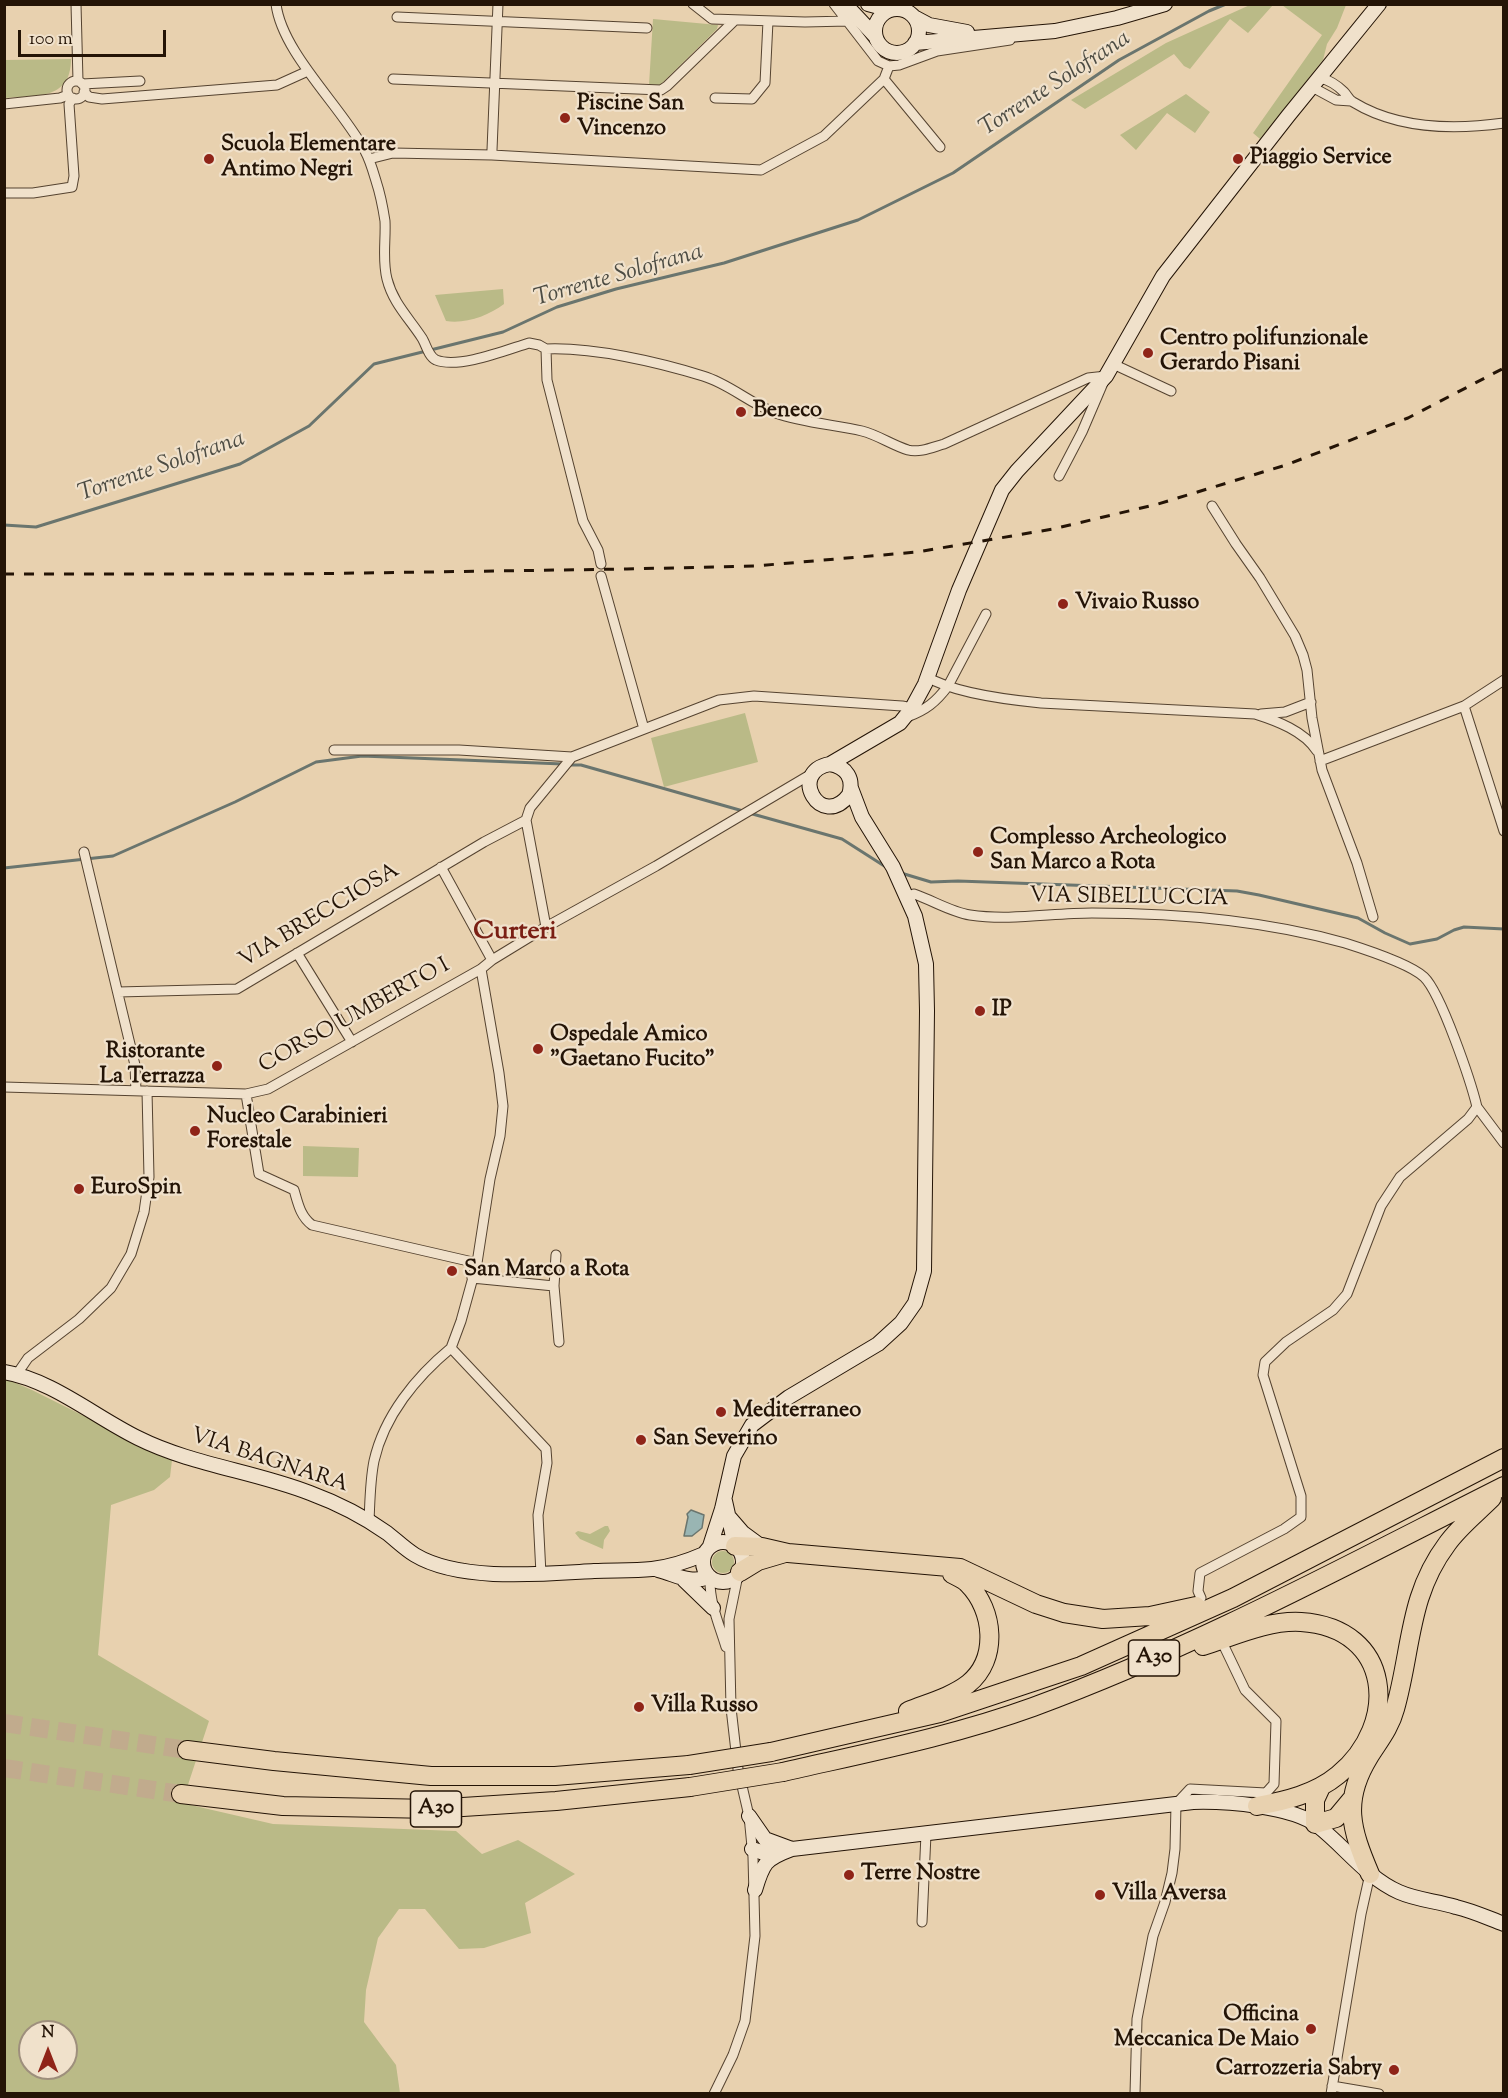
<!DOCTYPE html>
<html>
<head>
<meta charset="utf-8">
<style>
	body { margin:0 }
	#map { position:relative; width:1508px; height:2098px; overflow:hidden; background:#e8d1af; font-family:"Sorts Mill Goudy",serif }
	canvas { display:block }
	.frame { position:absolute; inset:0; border:6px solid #241406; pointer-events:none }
	.north { position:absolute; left:18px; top:2020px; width:60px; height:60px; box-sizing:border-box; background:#f0e1cb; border:2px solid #9e8f7c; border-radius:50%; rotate:0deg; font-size:16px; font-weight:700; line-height:24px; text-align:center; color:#241406 }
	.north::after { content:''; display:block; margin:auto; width:21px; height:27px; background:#8f2418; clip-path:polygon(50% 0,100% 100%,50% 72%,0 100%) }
	.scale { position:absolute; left:18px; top:30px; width:148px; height:27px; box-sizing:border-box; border:3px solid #241406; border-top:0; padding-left:8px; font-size:18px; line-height:21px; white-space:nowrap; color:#241406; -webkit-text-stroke:4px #f0e1cb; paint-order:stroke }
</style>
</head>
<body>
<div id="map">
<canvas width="1508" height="2098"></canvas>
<div class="frame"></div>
<div class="north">N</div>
<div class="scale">100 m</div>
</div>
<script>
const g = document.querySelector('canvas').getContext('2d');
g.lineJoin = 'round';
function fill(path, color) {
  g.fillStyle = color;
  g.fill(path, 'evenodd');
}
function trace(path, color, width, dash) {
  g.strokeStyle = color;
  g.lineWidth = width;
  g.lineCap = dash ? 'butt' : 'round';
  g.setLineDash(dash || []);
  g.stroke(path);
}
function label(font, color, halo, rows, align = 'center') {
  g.font = font + ' "Sorts Mill Goudy",serif';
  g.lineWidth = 4.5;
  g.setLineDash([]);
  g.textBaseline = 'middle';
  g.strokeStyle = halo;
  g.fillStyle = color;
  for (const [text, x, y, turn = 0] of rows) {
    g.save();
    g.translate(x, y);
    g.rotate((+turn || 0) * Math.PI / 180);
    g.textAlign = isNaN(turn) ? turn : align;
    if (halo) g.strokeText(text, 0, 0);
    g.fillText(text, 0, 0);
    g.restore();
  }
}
fill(new Path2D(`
	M1252,4L1273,5L1248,33L1230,19L1190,69L1184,66L1174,54L1085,109L1071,100L1166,43Z
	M1282,5H1346L1337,28L1327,44L1323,60L1260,139L1253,133L1322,35Z
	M653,19L718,25L717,29L660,85H649Z
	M71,59C71,101 35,95 5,98V60Z
	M1186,94L1210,112L1195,133L1167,113L1136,150L1120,135Z
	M503,289L504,304C488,316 466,324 446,321L435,295Z
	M745,713L758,762L664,787L651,738Z
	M303,1146L359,1148L358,1177L303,1176Z
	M4,1378L32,1390L172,1460L170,1477L154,1490L111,1505L98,1655L209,1721L182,1803L273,1824L456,1831L482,1854L518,1840L575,1874L525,1903L531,1933L484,1948L459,1949L425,1909H399L378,1938L366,1990L364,2022L396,2065L400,2093H5ZM30,2032H66V2068H30Z
	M605,1526H608L610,1531L604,1540L603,1549L580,1539L575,1533L578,1531L590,1534Z
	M712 1562a11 11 0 1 1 22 0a11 11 0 1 1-22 0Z`), '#baba87');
const water = new Path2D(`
	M691,1510L704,1515L702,1528L692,1536H684L688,1517L687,1514Z`);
fill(water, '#99b5b3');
trace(water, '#6a756e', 1.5);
trace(new Path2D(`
	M4,525L36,527L240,464L309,426L374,364L503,332L557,307L616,289L724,263L858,220L953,173L1119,60L1209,11L1226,4
	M570,765H581L743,811
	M749,813L842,839L889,869
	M4,868L113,856L235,802L316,762L362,756L563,764
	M901,873L931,882L958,881L1237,891L1259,895L1358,918L1385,933L1410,944L1437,939L1454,930L1464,927L1504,929`), '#6a756e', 3);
trace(new Path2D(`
	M4,1723L187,1750
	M4,1768L181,1794`), '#c1ab8d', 18, [18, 9]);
const street = new Path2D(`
	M76,4L78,81
	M276,4C282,53 342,107 365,151C370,160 373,171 376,181C380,193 383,208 385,221C386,240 382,260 387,279C393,303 409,318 422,338C426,344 428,356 436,360C459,369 506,350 529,343L539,345L546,349
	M693,4L712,19L805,22L848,21
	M834,4L878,61L889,66L899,65L937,51L1010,40
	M397,17L647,28
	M1320,78C1329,80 1337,85 1344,92C1347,95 1349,100 1353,102C1397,129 1454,130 1504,123
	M393,79L661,90L667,86L734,21
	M884,79L940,147
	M67 90a9 9 0 1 1 18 0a9 9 0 1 1-18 0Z
	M82,84L140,81
	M1312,87L1336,100L1351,101
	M84,92L89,97L102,99L277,85L308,71
	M715,98L752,99L765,83L768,21
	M4,104L60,98L68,95
	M492,150L498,4
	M369,159L393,153L492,155L761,170L824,136L884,79L889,66
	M4,193H33L72,187L74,176L69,104L73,98
	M546,349C593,347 658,362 703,376C730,384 750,404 776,413C800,422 836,425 862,431C878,435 892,445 908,450C920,453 933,447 944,444L1088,378L1106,376L1082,432L1059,476
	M546,349L547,380L583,521L598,550L601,564
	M1113,364L1171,391
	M1212,506L1236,544L1260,578L1295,636L1303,655L1307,670L1312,718L1322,770L1357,863L1373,917
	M601,576L644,729
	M927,677C954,693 1010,700 1041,703L1255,714C1277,721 1304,731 1317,751
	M1464,706L1504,831
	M1261,714L1285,712L1311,702
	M907,717C926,710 936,702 948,686L986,614
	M334,750H459L572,757
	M1320,761L1464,706L1504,680
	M84,852L135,1065L136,1091
	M441,867L492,960
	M906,897L914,894C932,900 951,912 970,915C1010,921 1052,913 1092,913C1177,913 1263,920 1345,943C1364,949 1410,964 1424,977C1441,993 1471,1082 1477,1107L1468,1119L1400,1177L1381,1206L1347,1294L1333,1310L1286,1342L1265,1362L1263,1375L1301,1496V1517L1284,1529L1200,1573L1198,1591L1201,1598
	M546,927L526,820L530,808L572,757L719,700L754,696L902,706L912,708
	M297,953L352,1042
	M481,969L499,1073L503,1106L500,1136L490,1179L477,1263L461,1321L451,1348L546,1449L547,1463L538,1515L541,1574
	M118,992L237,989L484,842L526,820
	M4,1087L246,1094L268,1089L481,969L492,960L546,927L656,866L813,773
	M246,1094L259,1174L294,1190C298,1203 300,1216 312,1225L477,1263
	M1477,1107L1504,1143
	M556,1255L554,1286L559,1342
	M472,1278L554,1286
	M17,1374L28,1358L79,1319L111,1288L131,1254L144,1212L149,1177L147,1091
	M369,1521C370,1501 370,1481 374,1461C384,1416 416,1377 451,1348
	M710,1577C709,1602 719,1624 726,1647
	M922,1922L926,1834
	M1332,2086L1379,2094
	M714,2094L733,2055L745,2021L755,1936L753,1857L749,1816L738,1769L731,1708L729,1619L738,1575
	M1135,2094L1137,2019L1153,1936L1165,1902L1172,1873L1175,1849L1176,1804L1190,1789L1266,1793L1274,1784L1276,1721L1245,1690L1223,1644
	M1331,2094L1361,1914L1370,1874`);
const secondary = new Path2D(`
	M845,4L875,36
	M868,4L890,10
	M875 31a22 22 0 1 1 44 0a22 22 0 1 1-44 0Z
	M914,17L929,25L967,32
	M915,43L1055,31L1117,18L1165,4
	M830,764C847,767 854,779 849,795C821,831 787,772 830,764L900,723L912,708L925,684L959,590L1002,490L1017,471L1106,376L1163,276L1288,116L1379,4
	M4,1372C52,1380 95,1417 138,1438C192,1465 254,1471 310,1493C337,1503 363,1516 387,1533C396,1540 405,1549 415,1555C460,1582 542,1574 594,1571C613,1570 633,1571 652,1569C670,1567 688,1561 704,1554
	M725,1501L735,1546
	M730,1518L743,1533L762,1547
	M703 1562a20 20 0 1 1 40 0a20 20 0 1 1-40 0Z
	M710,1546L722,1509L734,1456L752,1425L789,1397L878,1344L901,1323L915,1303L924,1271L927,1011L926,964L915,916L906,896L893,867L862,817L851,788
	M658,1570C678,1575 688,1584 710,1577
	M684,1580L713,1608
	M749,1816L765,1839L792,1849
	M752,1849L773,1856
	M755,1890C763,1863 765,1859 792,1849L1193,1802C1226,1801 1292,1806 1318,1826C1345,1847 1367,1878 1399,1892C1417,1900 1437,1901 1456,1907C1473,1911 1488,1918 1504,1924`);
const highway = new Path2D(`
	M735,1546L762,1547L788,1553L960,1568L1036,1604L1064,1613L1103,1619L1150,1616L1196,1606
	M740,1572L758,1561L785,1553
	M1203,1646C1234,1636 1269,1620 1301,1622C1393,1628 1400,1724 1338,1775C1315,1794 1285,1801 1257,1806
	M908,1711C928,1703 951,1697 968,1684C999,1659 994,1610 968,1584C964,1579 957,1577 952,1574
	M187,1750L274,1761L431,1776H555L689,1765
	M771,1752L940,1713L1081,1666L1233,1598L1504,1458
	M783,1772C866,1753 953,1736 1033,1707C1196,1647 1349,1564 1504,1486
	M1321,1787L1315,1800V1824L1336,1818L1351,1800
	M181,1794L283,1806L432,1809L556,1801L690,1787
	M1370,1874C1351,1829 1342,1801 1369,1757C1379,1741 1390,1728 1395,1709C1412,1649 1408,1596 1447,1544C1459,1527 1477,1513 1492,1498`);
trace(street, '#554330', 11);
trace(secondary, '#241406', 16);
trace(highway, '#241406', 20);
trace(street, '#f0e1cb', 9);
trace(secondary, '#f0e1cb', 14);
trace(highway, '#e8d1af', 18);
trace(new Path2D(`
	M4,574H293L627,569L755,566L917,552L1053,529L1158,504L1286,465L1408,418L1504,368`), '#241406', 3, [10, 10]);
const highwayBridge = new Path2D(`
	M689,1765L771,1752
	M690,1787L783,1772`);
trace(highwayBridge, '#241406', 20, []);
trace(highwayBridge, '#e8d1af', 18);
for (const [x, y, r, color] of [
	[565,118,6,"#8f2418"],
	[209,159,6,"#8f2418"],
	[1238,159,6,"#8f2418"],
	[1148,353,6,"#8f2418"],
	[741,412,6,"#8f2418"],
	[1063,604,6,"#8f2418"],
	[978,852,6,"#8f2418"],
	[980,1011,6,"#8f2418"],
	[538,1049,6,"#8f2418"],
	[217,1066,6,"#8f2418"],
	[195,1131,6,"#8f2418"],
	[79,1189,6,"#8f2418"],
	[452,1271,6,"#8f2418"],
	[721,1412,6,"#8f2418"],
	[641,1440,6,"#8f2418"],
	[639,1707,6,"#8f2418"],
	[849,1875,6,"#8f2418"],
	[1100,1895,6,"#8f2418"],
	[1311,2029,6,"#8f2418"],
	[1394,2070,6,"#8f2418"]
]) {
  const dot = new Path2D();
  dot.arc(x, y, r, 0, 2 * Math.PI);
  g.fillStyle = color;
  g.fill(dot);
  trace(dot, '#f0e1cb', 2);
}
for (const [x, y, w] of [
	[1154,1658,51],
	[436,1809,51]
]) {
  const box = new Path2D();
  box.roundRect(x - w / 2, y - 18, w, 36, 4.5);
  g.fillStyle = '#f0e1cb';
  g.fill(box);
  trace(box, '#241406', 1.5);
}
label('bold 21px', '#241406', null, [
	["A30",1154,1658],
	["A30",436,1809]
]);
label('bold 22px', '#241406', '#f0e1cb', [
	["Piscine San",577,105],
	["Vincenzo",577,130],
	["Scuola Elementare",221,146],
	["Antimo Negri",221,171],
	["Piaggio Service",1250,159],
	["Centro polifunzionale",1160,340],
	["Gerardo Pisani",1160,365],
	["Beneco",753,412],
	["Vivaio Russo",1075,604],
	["Complesso Archeologico",990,839],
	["San Marco a Rota",990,864],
	["IP",992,1011],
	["Ospedale Amico",550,1036],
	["\"Gaetano Fucito\"",550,1061],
	["Ristorante",205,1053,"right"],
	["La Terrazza",205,1078,"right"],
	["Nucleo Carabinieri",207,1118],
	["Forestale",207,1143],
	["EuroSpin",91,1189],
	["San Marco a Rota",464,1271],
	["Mediterraneo",733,1412],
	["San Severino",653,1440],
	["Villa Russo",651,1707],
	["Terre Nostre",861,1875],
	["Villa Aversa",1112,1895],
	["Officina",1299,2016,"right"],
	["Meccanica De Maio",1299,2041,"right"],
	["Carrozzeria Sabry",1382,2070,"right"]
], 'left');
label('22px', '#241406', '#f0e1cb', [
	["VIA SIBELLUCCIA",1129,899,1],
	["VIA BRECCIOSA",320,917,-31],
	["CORSO UMBERTO I",355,1017,-29],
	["VIA BAGNARA",269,1462,18]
]);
label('italic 24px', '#4d4c43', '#f0e1cb', [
	["Torrente Solofrana",1056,85,-33],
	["Torrente Solofrana",619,277,-16],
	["Torrente Solofrana",162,468,-19]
]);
label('bold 26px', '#7a1f14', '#f0e1cb', [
	["Curteri",515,934]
]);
</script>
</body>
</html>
